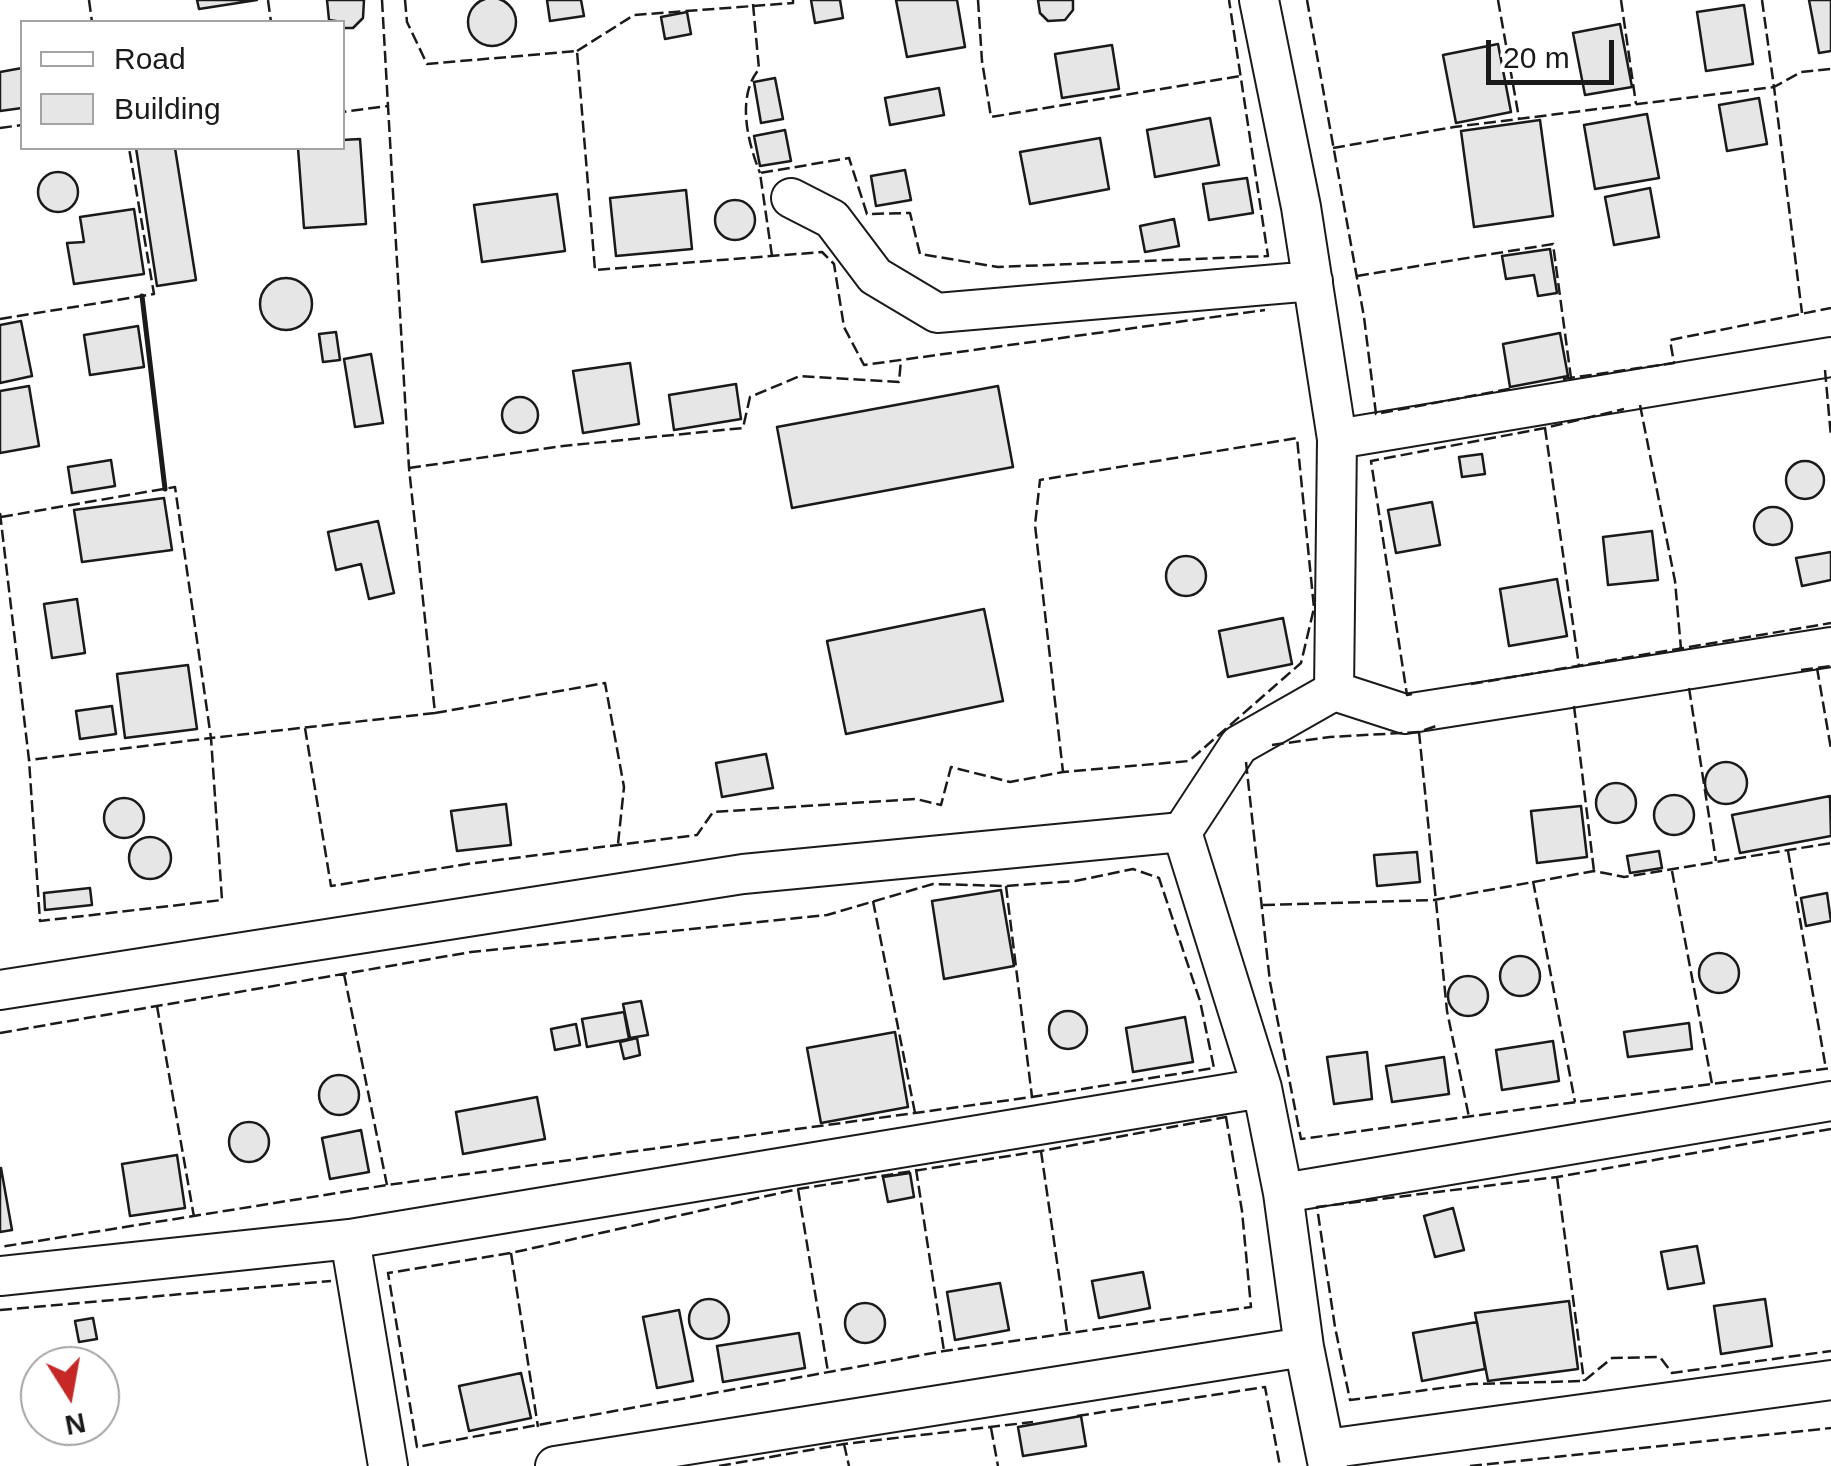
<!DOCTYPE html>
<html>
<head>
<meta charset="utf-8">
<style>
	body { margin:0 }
	#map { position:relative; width:1831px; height:1466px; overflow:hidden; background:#fff; font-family:Arial,sans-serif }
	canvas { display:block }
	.legend { position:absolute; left:20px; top:20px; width:325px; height:130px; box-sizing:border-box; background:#fff; border:2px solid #a3a3a3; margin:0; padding:12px 18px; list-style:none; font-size:30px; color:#1a1a1a }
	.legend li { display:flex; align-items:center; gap:20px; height:50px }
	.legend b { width:50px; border:2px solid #a3a3a3 }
	.north { position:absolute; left:20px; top:1346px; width:100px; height:100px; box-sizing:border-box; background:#fff; border:2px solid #a3a3a3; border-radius:50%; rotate:169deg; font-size:28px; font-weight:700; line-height:40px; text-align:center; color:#1a1a1a }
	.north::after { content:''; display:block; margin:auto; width:35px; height:45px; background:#c62828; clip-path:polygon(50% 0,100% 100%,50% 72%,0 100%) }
	.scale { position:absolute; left:1486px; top:40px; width:128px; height:45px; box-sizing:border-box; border:5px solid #1a1a1a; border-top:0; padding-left:12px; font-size:30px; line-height:35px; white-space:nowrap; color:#1a1a1a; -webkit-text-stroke:8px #fff; paint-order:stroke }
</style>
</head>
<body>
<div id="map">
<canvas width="1831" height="1466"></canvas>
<ul class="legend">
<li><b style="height:12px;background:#fff"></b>Road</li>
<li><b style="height:28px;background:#e6e6e6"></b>Building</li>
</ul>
<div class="north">N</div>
<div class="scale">20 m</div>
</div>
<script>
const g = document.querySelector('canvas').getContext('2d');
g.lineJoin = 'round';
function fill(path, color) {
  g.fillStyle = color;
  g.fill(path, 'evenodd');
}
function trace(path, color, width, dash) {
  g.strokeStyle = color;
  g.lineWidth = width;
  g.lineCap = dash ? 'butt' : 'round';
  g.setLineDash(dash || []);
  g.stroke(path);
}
const building = new Path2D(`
	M468 22a24 24 0 1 1 48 0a24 24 0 1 1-48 0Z
	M197,0H257L199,9Z
	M364,0L363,18L353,28H342V22L329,20L327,0Z
	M547,0H581L584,16L550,21Z
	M811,0H840L843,18L815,23Z
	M896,0H957L965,47L907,57Z
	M1038,0H1073V10L1065,20L1048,21L1040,13Z
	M1809,0H1831V51L1819,53Z
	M1744,5L1753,64L1706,71L1697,12Z
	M687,12L691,34L665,39L661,17Z
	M1620,24L1632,87L1585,95L1573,33Z
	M1498,44L1511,112L1456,123L1443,55Z
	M1112,45L1119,89L1062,98L1055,54Z
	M22,68V108L0,111V72Z
	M775,78L783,119L761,123L754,82Z
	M939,88L944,115L890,125L885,98Z
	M1759,98L1767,144L1727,151L1719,105Z
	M1647,114L1659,178L1595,189L1584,125Z
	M1210,118L1219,165L1155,177L1147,130Z
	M1540,120L1553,216L1474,227L1461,131Z
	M785,130L791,161L760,166L754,136Z
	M1100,138L1109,189L1030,204L1020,152Z
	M360,139L366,224L304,228L298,148H342V140Z
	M136,148H175L196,280L157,286Z
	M905,170L911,200L876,206L871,176Z
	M38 192a20 20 0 1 1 40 0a20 20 0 1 1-40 0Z
	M1247,178L1253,213L1209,220L1203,184Z
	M1650,188L1659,237L1614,245L1605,197Z
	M686,190L692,249L616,256L610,198Z
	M557,194L565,251L482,262L474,205Z
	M715 220a20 20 0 1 1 40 0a20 20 0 1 1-40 0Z
	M134,209L144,274L74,284L67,243L84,242L80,217Z
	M1174,219L1179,246L1145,252L1140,226Z
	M1550,249L1557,293L1538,296L1534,275L1506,279L1502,256Z
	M260 304a26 26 0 1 1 52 0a26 26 0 1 1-52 0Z
	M21,321L32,376L0,383V325Z
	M138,326L144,367L90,375L84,335Z
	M336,332L340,360L323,362L319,334Z
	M1560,333L1568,376L1510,387L1503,344Z
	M371,354L383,423L355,427L344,359Z
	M630,363L639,424L583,433L573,371Z
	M736,384L741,419L674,430L669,395Z
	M29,386L39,446L0,453V391Z
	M998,386L1013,467L792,508L777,427Z
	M502 415a18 18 0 1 1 36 0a18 18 0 1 1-36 0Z
	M1482,454L1485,474L1462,477L1459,457Z
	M111,460L115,486L72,493L68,467Z
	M1786 480a19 19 0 1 1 38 0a19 19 0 1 1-38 0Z
	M164,498L172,550L82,562L74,510Z
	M1432,502L1440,545L1396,553L1388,510Z
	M1754 526a19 19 0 1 1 38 0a19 19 0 1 1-38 0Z
	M378,521L394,593L369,599L361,564L336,570L328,532Z
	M1652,531L1658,580L1608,585L1603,537Z
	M1831,552V580L1802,586L1796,558Z
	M1166 576a20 20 0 1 1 40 0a20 20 0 1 1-40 0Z
	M1557,579L1567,636L1509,646L1500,589Z
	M77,599L85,653L52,658L44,604Z
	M984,609L1003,701L846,734L827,641Z
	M1283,618L1292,664L1228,677L1219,631Z
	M188,665L197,729L125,738L117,674Z
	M112,706L116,734L80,739L76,711Z
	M766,754L773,788L722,797L716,763Z
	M1705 783a21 21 0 1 1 42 0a21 21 0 1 1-42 0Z
	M1596 803a20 20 0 1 1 40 0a20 20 0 1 1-40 0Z
	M1654 815a20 20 0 1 1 40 0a20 20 0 1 1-40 0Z
	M1830,796L1831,836L1740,853L1732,815Z
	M104 818a20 20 0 1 1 40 0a20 20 0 1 1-40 0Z
	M506,804L511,845L457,851L451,811Z
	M1581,806L1587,857L1537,863L1531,811Z
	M129 858a21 21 0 1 1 42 0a21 21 0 1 1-42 0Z
	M1659,851L1662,868L1630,873L1627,856Z
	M1417,852L1420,882L1377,886L1374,855Z
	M90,888L92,905L45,910L44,893Z
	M1001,890L1014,966L944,979L932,901Z
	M1827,893L1831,921L1806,926L1801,898Z
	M1699 973a20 20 0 1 1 40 0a20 20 0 1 1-40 0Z
	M1500 976a20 20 0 1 1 40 0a20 20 0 1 1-40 0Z
	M1448 996a20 20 0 1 1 40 0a20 20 0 1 1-40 0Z
	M641,1001L648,1035L630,1038L623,1004Z
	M1049 1030a19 19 0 1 1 38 0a19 19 0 1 1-38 0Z
	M624,1012L629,1039L587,1047L582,1019Z
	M1185,1017L1193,1062L1133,1072L1126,1028Z
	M1689,1023L1692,1049L1628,1057L1624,1032Z
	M576,1024L580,1045L555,1050L551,1029Z
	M895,1032L908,1107L821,1123L807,1048Z
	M637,1038L640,1055L624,1059L620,1042Z
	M1553,1041L1559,1081L1502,1090L1496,1050Z
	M1367,1052L1372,1099L1334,1104L1327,1057Z
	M1444,1057L1449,1094L1392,1102L1386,1066Z
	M319 1095a20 20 0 1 1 40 0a20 20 0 1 1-40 0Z
	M537,1097L545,1139L463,1154L456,1112Z
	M229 1142a20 20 0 1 1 40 0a20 20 0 1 1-40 0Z
	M361,1130L369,1172L330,1179L322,1138Z
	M177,1155L185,1208L130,1216L122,1164Z
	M1,1168L12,1230L0,1232V1169Z
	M910,1173L914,1197L888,1202L883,1177Z
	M1453,1208L1464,1250L1435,1257L1424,1216Z
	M1697,1246L1704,1283L1668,1289L1661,1252Z
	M1143,1272L1150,1308L1099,1318L1092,1281Z
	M1000,1283L1009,1330L955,1340L947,1292Z
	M689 1319a20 20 0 1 1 40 0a20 20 0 1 1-40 0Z
	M1765,1299L1772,1346L1721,1354L1714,1306Z
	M1569,1301L1578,1369L1488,1381L1475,1313Z
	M845 1323a20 20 0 1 1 40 0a20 20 0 1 1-40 0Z
	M679,1310L693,1381L657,1388L643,1317Z
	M93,1318L97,1339L79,1342L75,1321Z
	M1477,1322L1485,1369L1422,1381L1413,1333Z
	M799,1333L805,1368L723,1382L717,1346Z
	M521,1373L531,1418L469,1431L459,1386Z
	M1081,1416L1086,1446L1023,1456L1018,1427Z`);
fill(building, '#e6e6e6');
trace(building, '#1a1a1a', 2.5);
const street = new Path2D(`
	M1259,0L1301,207L1337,439L1334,691
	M791,198L832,219L875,276L937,313L1313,281
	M1337,439L1831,357
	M1182,832L1239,745L1334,691L1405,714L1831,647
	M1182,832L1262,1088L1283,1193L1304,1347L1328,1466
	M0,990L743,874L1182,832
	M1283,1193L1831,1101
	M350,1239L388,1466
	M0,1276L350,1239L1262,1088
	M1326,1449L1831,1380
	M555,1466L1304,1347`);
trace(street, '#1a1a1a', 42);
trace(street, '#fff', 38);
trace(new Path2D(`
	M89,0L92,22
	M268,0L271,22
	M382,0L388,106
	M405,0L407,22L427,64L577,51L595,270L822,252L834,264L844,327L864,365L1265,310
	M978,0L982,61L991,117L1240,76
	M1307,0L1364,317L1376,414L1514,388
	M1498,0L1519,118
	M1621,0L1636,104
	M1762,0L1774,87L1801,72L1831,69
	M753,4L759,69C736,97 748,143 760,173
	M577,51L634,15L793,3V0
	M0,128L22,125
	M1333,148L1454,127L1774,87L1802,313
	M772,256L760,173L849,158L867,214L910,213L920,254L998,267L1268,256L1229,0
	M1357,276L1553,244L1571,378
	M0,319L154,294L129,148
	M1825,370L1831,437
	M1563,379L1674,363L1670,340L1831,308
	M1640,405L1675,581L1681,649
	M1545,428L1579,666
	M409,468L563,446L743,428L750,397L800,376L899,382L901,360
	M0,513L29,760L40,921L222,900L211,738L435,713L409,468L388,106L342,112
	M1,517L175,487L211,738L29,760
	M1817,668L1831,749
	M1801,670L1831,666
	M1471,684L1831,623
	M1689,688L1716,861
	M1412,694L1407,695L1371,461L1545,428L1624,409
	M1574,706L1594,871
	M435,713L605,683L624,787L618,844
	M305,728L331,886L467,864L697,835L713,812L916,799L941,805L951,767L1010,782L1063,772L1189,761L1301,663L1314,608L1297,438L1040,480L1035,525L1063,772
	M1419,732L1447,1011L1469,1117
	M1272,745L1330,737L1419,732L1436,726
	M1246,762L1270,982L1301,1139L1831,1068
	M1788,851L1826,1069
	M1672,871L1712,1084
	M1533,881L1575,1102
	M1006,886L1032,1097
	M873,901L915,1113
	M1263,905L1434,900L1594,871L1624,877L1831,843
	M344,974L387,1185
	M157,1006L194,1217
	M0,1033L471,952L827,915L933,884L1006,886L1075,881L1133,869L1159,878L1200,1001L1214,1068L1032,1097L387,1185L0,1247
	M1226,1117L1242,1211L1251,1307L944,1351L417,1447L388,1273L511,1253L798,1189L1041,1151Z
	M1831,1129L1557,1177L1317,1207L1335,1327L1350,1400L1472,1384L1584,1381L1612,1358L1660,1357L1672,1373L1831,1351
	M1041,1151L1067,1331
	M916,1169L944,1351
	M1557,1177L1584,1381
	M798,1189L828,1372
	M511,1253L538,1427
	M0,1310L331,1281
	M1077,1416L1265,1387L1280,1466
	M991,1428L998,1466
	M844,1444L849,1466
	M719,1466L844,1444L1033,1422
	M1470,1466L1831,1428`), '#1a1a1a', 2.5, [12, 5]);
trace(new Path2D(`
	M142,296L165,489`), '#1a1a1a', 5);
</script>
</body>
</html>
